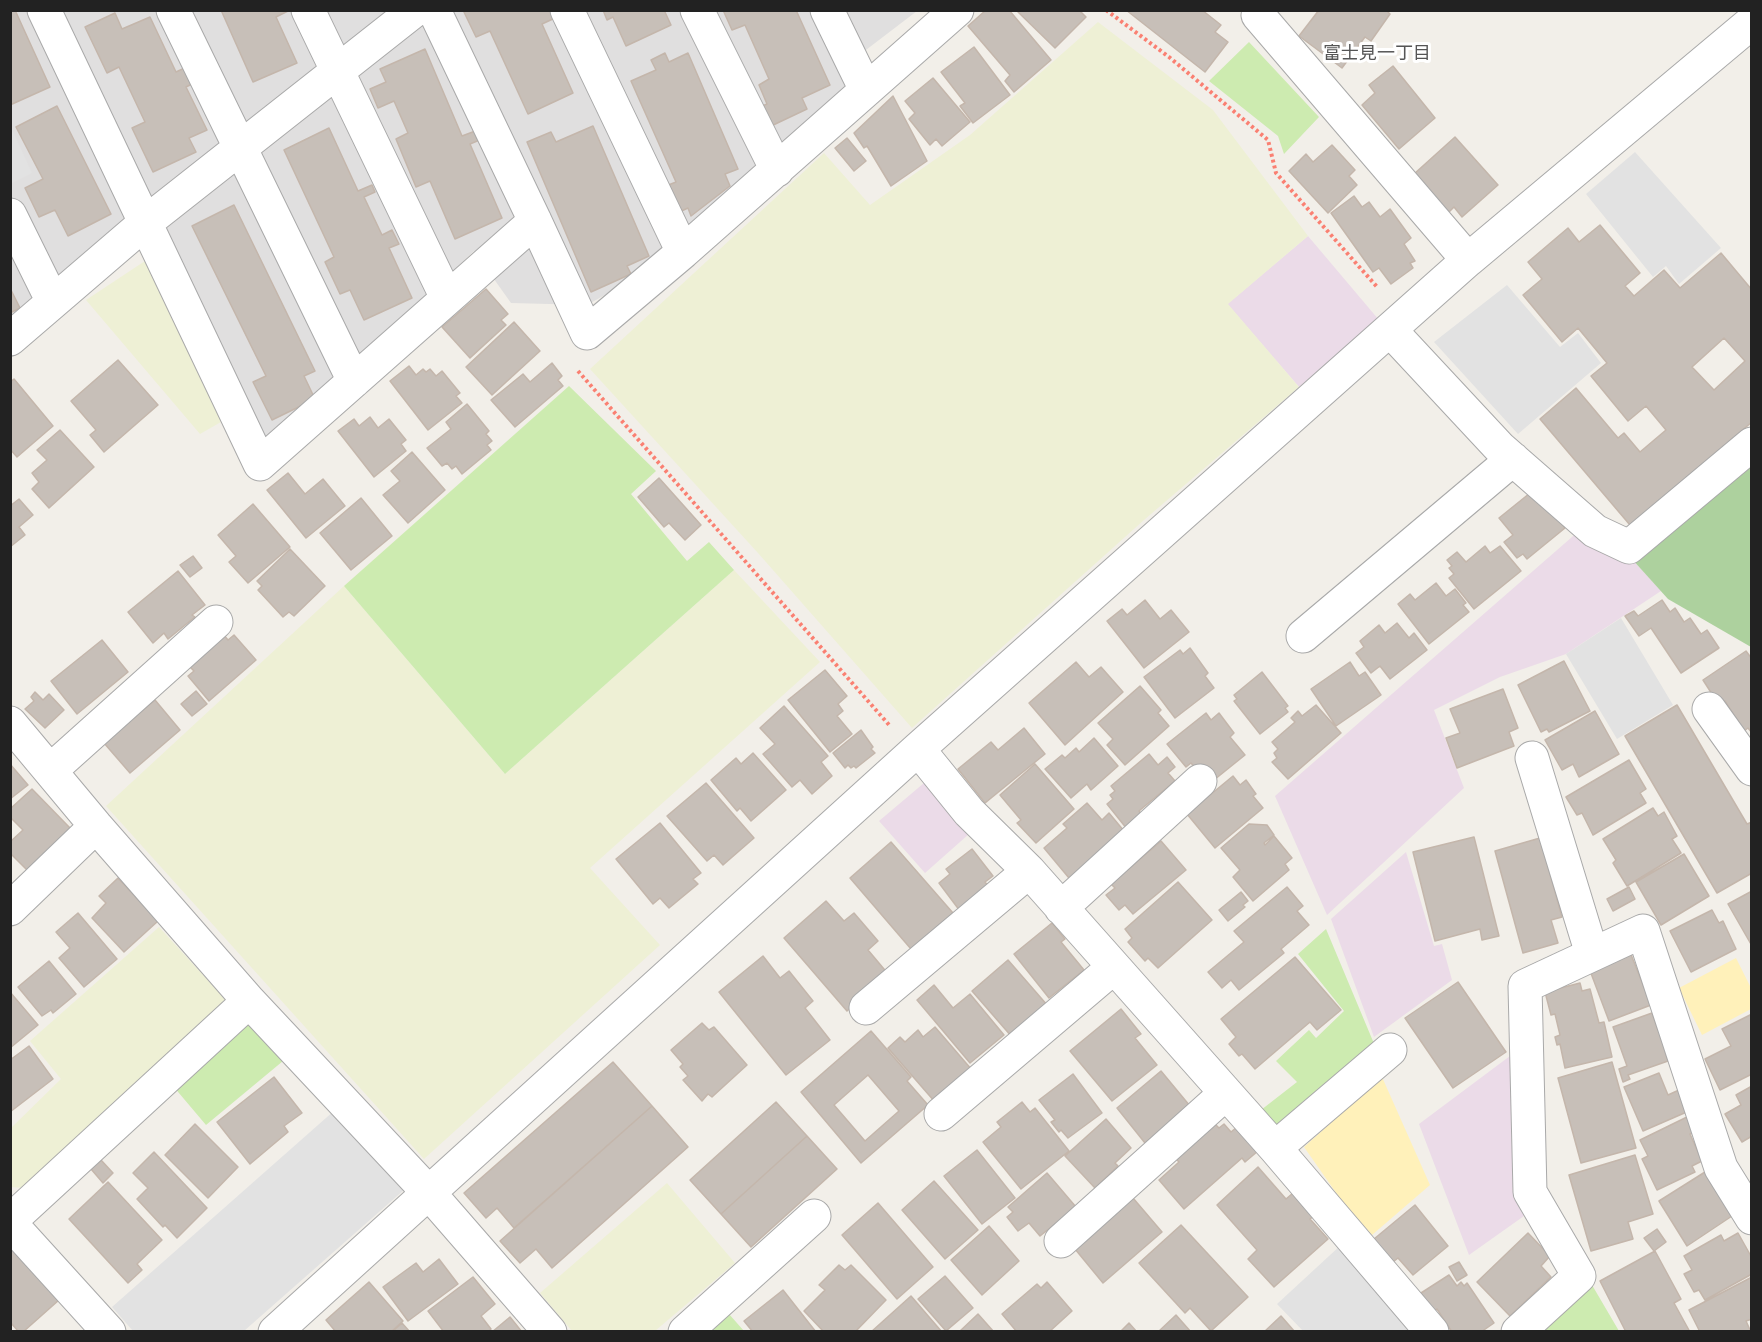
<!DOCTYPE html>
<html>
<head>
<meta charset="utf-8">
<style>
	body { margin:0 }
	#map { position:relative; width:1762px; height:1342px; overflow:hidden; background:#f2efe9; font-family:"Fira Sans",sans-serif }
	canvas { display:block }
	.frame { position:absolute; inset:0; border:12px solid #222; pointer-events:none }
</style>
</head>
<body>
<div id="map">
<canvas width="1762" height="1342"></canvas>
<div class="frame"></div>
</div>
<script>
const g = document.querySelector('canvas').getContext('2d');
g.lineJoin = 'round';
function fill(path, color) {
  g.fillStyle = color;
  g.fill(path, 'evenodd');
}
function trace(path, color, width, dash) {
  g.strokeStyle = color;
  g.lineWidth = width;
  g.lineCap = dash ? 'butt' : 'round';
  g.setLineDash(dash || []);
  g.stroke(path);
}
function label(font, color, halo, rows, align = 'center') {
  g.font = font + ' "Fira Sans","Noto Sans JP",sans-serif';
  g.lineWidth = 6;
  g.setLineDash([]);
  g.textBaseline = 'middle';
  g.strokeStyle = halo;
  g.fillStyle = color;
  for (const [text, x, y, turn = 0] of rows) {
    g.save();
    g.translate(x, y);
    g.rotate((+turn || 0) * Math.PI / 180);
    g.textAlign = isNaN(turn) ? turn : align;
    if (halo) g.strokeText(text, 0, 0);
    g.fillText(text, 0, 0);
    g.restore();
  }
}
fill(new Path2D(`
	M11,11H917L841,69L848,89L621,286L587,305L511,303L474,251L304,411L258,442L151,198L11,316Z`), '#e0dfdf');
fill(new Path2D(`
	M1308,236L1379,320L1299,387L1227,304Z
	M1580,530L1631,558L1661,591L1566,654L1500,677L1434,710L1464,788L1327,915L1275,796Z
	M924,783L969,834L925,873L879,821Z
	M1406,852L1434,946L1442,944L1452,980L1374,1037L1331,919Z
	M1510,1056L1513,1196L1524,1216L1469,1255L1419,1124Z`), '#ebdbe8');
fill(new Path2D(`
	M1098,22L1213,110L1308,236L1228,304L1299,387L1144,520L912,728L758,553L590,369L824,153L870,205L970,135Z
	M148,259L221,422L200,434L86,300Z
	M734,570L820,662L590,868L660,945L424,1159L106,806L344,586L505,774Z
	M159,927L226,1000L24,1188L11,1187V1128L61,1079L30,1041Z
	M667,1183L735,1263L655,1331H572L540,1293Z`), '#eef0d5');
fill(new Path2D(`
	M1249,42L1319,117L1284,154L1278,136L1209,81Z
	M569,386L656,471L631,494L687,561L709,542L734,570L505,774L344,586Z
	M1326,929L1375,1046L1278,1128L1261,1110L1297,1082L1276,1061L1309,1030L1316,1038L1344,1011L1298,954Z
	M251,1022L283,1061L206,1125L173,1086Z
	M1592,1285L1619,1331L1541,1332Z
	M729,1314L744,1331L708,1332Z`), '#cdebb0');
fill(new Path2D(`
	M1751,460V647L1668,599L1631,558Z`), '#add19e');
fill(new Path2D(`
	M1736,958L1751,988V1009L1702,1035L1679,988Z
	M1382,1077L1430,1185L1372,1235L1339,1197L1304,1147Z`), '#fff1ba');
fill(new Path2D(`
	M11,127L32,173L12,183L10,180Z
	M1635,152L1721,248L1679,284L1666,266L1653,277L1586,194Z
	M1507,285L1560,347L1578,333L1601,363L1518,434L1434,342Z
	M1621,618L1673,705L1617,739L1566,654Z
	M335,1110L405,1189L244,1331H133L112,1307Z
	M1342,1244L1421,1332L1303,1331L1277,1304Z`), '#e2e2e2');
const building = new Path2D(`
	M10,10H15L50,87L10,105Z
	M221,10H290L276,17L297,63L253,82Z
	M463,10H552L555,18L542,24L573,93L528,114L490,31L476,37Z
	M603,10H664L671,25L626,46L613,17L607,20Z
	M723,10H796L830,85L802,98L807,109L769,127L760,107L767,104L759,85L769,79L745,25L732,30Z
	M986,10H1009L1051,60L1014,92L1005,81L1010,75L968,26Z
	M1019,10H1079L1086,17L1055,48L1018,12Z
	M1126,10H1202L1221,25L1215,32L1228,42L1205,72Z
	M1319,10H1386L1390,14L1371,41L1365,37L1342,68L1299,36Z
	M115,13L122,29L150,17L176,72L189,66L196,82L186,87L207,130L189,138L196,152L153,172L132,128L145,122L119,67L107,73L85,27Z
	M974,47L1010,95L973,123L960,106L965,103L941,72Z
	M425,49L462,136L478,130L482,139L470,144L502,218L455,239L430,181L416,187L396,139L408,133L394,101L378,108L370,89L386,82L380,69Z
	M665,53L669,62L688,53L738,169L725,174L730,186L691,216L688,208L677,213L666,186L676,182L631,81L656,70L651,60Z
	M1393,66L1435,118L1399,149L1362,105L1375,93L1369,85Z
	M933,78L970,122L942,146L936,139L930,145L909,119L915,113L905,101Z
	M893,96L927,161L891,186L867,146L864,148L854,133Z
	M57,106L111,214L68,236L55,210L39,217L25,188L43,179L16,127Z
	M593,126L649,256L627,266L631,274L591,292L527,142L551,132L556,142Z
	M329,128L358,191L372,185L375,192L364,197L382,235L392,230L399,244L389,248L412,298L364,320L350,290L340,294L325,262L334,257L284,150Z
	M1455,137L1498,185L1462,217L1454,207L1449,212L1414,174Z
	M847,138L866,161L854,171L835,148Z
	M1332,145L1355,170L1349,176L1357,185L1328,213L1289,171L1306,154L1313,162Z
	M1354,196L1362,207L1369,202L1380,217L1390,209L1411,238L1404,244L1415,261L1410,263L1413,268L1391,284L1379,268L1373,272L1331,213Z
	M234,205L315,371L304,376L315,399L272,420L253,382L266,376L192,226Z
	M1600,225L1640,273L1625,286L1634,296L1664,270L1680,288L1721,253L1752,290V422L1630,525L1540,419L1576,388L1618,438L1624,433L1640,452L1666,430L1646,406L1628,421L1591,376L1607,363L1578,328L1562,342L1523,295L1542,279L1528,262L1568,228L1579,242ZM1724,338L1745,361L1714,390L1692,367Z
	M10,288L20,308L10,313Z
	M486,289L508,314L501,320L506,325L470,358L442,327Z
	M514,322L540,351L492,395L466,367Z
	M118,360L158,405L104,452L90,435L96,430L71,401Z
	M552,363L562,376L558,380L563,386L515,427L491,400L523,374L530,382Z
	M409,366L416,375L423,369L426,372L430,369L436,376L442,371L460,393L456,396L462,403L428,430L390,381Z
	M14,379L53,426L17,457L10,449V382Z
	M467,404L489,431L486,434L492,441L487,445L491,450L462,474L456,466L452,469L447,463L442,466L427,448L451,429L446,422Z
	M370,417L378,428L389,419L406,440L401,444L406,451L374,477L338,431L354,419L359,426Z
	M60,430L94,467L49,508L32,489L39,482L32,473L47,460L37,450Z
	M412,452L445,490L408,523L383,495L400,481L391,471Z
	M288,473L305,494L323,479L345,506L306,538L267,490Z
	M659,478L701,525L685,540L669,523L664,527L638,497Z
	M1535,489L1565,528L1527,559L1523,554L1517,558L1504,542L1513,535L1499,518Z
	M361,498L392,536L351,570L320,533Z
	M19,499L33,515L19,527L25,535L10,547V506Z
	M253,504L290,547L248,583L229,562L236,556L218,535Z
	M1485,546L1490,553L1500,546L1521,571L1474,609L1449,578L1454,574L1449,568L1452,566L1447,560L1457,552L1466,562Z
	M290,549L325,586L294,616L289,612L283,617L258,590L262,586L257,581Z
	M193,556L202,568L190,577L180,565Z
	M178,571L205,605L192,615L195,617L168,639L164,633L153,643L128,612Z
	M1436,583L1446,596L1455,589L1466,603L1463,605L1469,612L1429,644L1398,604L1410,594L1415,600Z
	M1145,600L1160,619L1171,610L1189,632L1144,668L1107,621L1122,609L1127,615Z
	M1662,600L1670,612L1675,608L1684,622L1690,618L1701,634L1707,630L1719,648L1681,673L1651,628L1639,636L1625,616L1634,611L1638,616Z
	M1397,623L1409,638L1414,633L1427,650L1390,679L1380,666L1371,673L1356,653L1364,647L1360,641L1379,625L1385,633Z
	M223,634L228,640L234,635L256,660L209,701L188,676L194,671L188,665Z
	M102,640L128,672L77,714L51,681Z
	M1190,648L1208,673L1205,676L1214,688L1175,718L1144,677L1180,650L1183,654Z
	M1746,651L1752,659V733L1748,728L1744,731L1725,701L1719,705L1703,680Z
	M1564,661L1590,711L1549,732L1547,729L1541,732L1518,685Z
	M1076,662L1089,677L1101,667L1123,692L1065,745L1029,703Z
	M1350,662L1359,676L1365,672L1381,695L1336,726L1311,689Z
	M825,670L847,696L838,704L843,711L837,716L852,734L830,752L788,700Z
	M1262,672L1288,706L1285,708L1288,712L1260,734L1234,701L1237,699L1234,695Z
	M1140,686L1161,710L1158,713L1169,726L1125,765L1107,745L1113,739L1098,723Z
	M1503,689L1518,728L1509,732L1514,746L1457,768L1446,738L1460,733L1450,709Z
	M196,691L207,704L192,716L181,704Z
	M35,692L43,700L49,694L64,710L45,728L25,709L34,701L31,697Z
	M155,700L180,730L130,773L104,743Z
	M1316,705L1341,733L1288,779L1272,762L1277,758L1274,753L1278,749L1272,742L1295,722L1291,718L1298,711L1302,716Z
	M1677,705L1747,824L1752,822V873L1717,893L1625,736Z
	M784,706L828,756L821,762L832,776L812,794L800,780L792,787L763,754L775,744L760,728Z
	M1595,711L1619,754L1579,777L1573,764L1562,770L1545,740Z
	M1206,713L1211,720L1219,713L1234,733L1230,737L1245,755L1209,784L1191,763L1186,767L1167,744Z
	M1024,728L1045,754L985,803L958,769L991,742L998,750Z
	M861,730L873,747L871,749L875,753L856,768L854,766L851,768L848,765L845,768L833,753Z
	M1094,738L1118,766L1091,790L1087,784L1071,798L1045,769L1062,755L1065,758L1076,748L1079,752Z
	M753,753L786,790L751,821L740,808L737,811L711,780L736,758L741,764Z
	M1149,754L1158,765L1167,757L1175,767L1168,773L1175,781L1139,811L1142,815L1127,829L1107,804L1113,799L1110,795L1115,791L1111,786Z
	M1629,760L1646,789L1640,793L1646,803L1593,835L1582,813L1577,815L1566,797Z
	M10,764L28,785L10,799Z
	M1035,764L1074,809L1036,843L1017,823L1021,820L1000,795Z
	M1233,776L1240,785L1246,780L1256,794L1253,796L1263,808L1215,848L1187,814Z
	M706,783L754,838L723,865L714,855L707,861L667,816Z
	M32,789L71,829L27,870L10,853V842L23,830L10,817V809Z
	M1087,803L1102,820L1109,813L1124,831L1069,878L1044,848L1067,828L1063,824Z
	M1653,808L1658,816L1664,812L1677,836L1672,839L1681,853L1627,886L1613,863L1616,860L1603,839Z
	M660,823L701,873L693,879L698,884L669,908L660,898L653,904L616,859Z
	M1249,824L1267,825L1274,835L1264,843L1265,845L1274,836L1292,858L1285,864L1289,870L1253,901L1233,877L1240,870L1221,848Z
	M1474,837L1499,936L1482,940L1480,929L1435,941L1413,852Z
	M1540,838L1562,917L1551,920L1558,943L1523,953L1495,851Z
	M1161,841L1186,870L1133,914L1125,905L1119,910L1106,895L1115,888L1111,884Z
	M891,842L953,913L911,949L850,878Z
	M972,849L993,876L985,882L990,888L960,911L939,883L950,874L946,869Z
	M1684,854L1709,896L1661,925L1636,882Z
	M118,878L158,921L124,952L92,918L106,903L99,896Z
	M1178,882L1212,920L1158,968L1148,958L1145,961L1128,942L1132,938L1125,929Z
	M1287,887L1303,906L1297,911L1309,925L1281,949L1284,953L1239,990L1231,980L1222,988L1208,972L1244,942L1234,931Z
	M1629,887L1635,899L1613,911L1607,899Z
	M1752,891V946L1728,904Z
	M1241,892L1248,901L1243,905L1245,907L1228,921L1219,910Z
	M826,901L844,921L854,913L878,941L868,950L889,975L847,1011L784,938Z
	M1712,910L1719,923L1723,921L1736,949L1691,972L1670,931Z
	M78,913L117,959L84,987L59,958L70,948L56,932Z
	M1052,923L1065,939L1061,942L1084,970L1049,998L1014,954Z
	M1630,952L1651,1005L1609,1021L1589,968Z
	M763,956L780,978L789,971L813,1001L805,1008L830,1040L786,1075L719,992Z
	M1295,957L1341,1010L1317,1030L1310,1022L1255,1069L1242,1054L1239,1056L1229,1044L1236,1037L1221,1019Z
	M1008,960L1048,1006L1012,1037L972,991Z
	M49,961L76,994L53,1013L51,1010L42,1016L18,987Z
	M1458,982L1506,1052L1453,1088L1405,1018Z
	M1580,983L1582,991L1590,989L1599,1023L1604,1022L1612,1057L1565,1068L1560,1044L1557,1045L1555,1037L1560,1035L1555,1014L1551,1015L1545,992Z
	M934,985L953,1008L970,994L1004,1035L970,1063L917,1000Z
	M10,992L38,1025L10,1048Z
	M1121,1009L1141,1034L1135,1038L1157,1065L1112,1101L1070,1051Z
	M1652,1013L1658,1030L1662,1028L1669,1049L1665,1051L1668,1061L1628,1075L1630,1079L1623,1082L1619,1069L1627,1066L1613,1027Z
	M1752,1014V1074L1720,1090L1705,1059L1731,1046L1722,1029Z
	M702,1023L709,1030L714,1027L747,1065L712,1097L708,1094L702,1101L683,1080L688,1076L680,1067L683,1064L671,1050Z
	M935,1027L972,1070L935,1102L888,1048L900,1037L905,1042L918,1030L923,1037Z
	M871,1031L911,1077L907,1081L928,1105L861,1163L801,1092ZM868,1075L899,1111L865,1141L834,1105Z
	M29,1046L53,1079L10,1112V1060Z
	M613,1062L652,1106L514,1228L497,1208L486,1218L464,1193Z
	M1612,1062L1636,1148L1581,1163L1558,1078Z
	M1161,1071L1190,1106L1145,1143L1117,1108Z
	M1659,1073L1668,1095L1679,1090L1689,1111L1643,1131L1624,1087Z
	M1073,1074L1102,1113L1068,1138L1061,1130L1059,1132L1051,1122L1055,1120L1039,1100Z
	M274,1077L302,1113L284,1126L288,1132L250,1164L217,1122Z
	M1752,1086V1136L1742,1142L1725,1114L1741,1105L1736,1095Z
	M776,1102L807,1136L721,1214L690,1180Z
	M1022,1102L1030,1112L1035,1108L1069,1151L1021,1189L983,1142L1001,1127L997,1122Z
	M652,1106L688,1147L552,1268L536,1249L520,1263L500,1241Z
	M1687,1117L1694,1133L1690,1134L1702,1161L1692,1166L1695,1172L1657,1190L1642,1159L1648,1156L1640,1140Z
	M1106,1119L1131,1148L1115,1163L1118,1166L1095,1188L1065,1156Z
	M195,1124L238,1167L208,1198L165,1155Z
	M1215,1124L1219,1128L1224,1124L1231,1132L1237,1127L1258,1151L1245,1162L1242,1158L1184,1209L1159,1180L1179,1162L1176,1159Z
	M807,1136L837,1169L751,1247L721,1214Z
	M977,1150L1015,1198L982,1224L944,1176Z
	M154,1152L207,1208L177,1238L165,1225L163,1227L137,1199L148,1188L133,1173Z
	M1635,1155L1653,1214L1628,1222L1633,1239L1591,1251L1569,1175Z
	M101,1160L113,1173L103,1183L91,1169Z
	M1258,1167L1286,1199L1293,1193L1314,1216L1310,1219L1328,1239L1274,1287L1248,1259L1257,1250L1217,1205Z
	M1705,1172L1732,1216L1687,1246L1659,1201Z
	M1047,1173L1076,1207L1040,1236L1029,1223L1018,1231L1007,1217L1013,1212L1008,1207Z
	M934,1181L978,1230L945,1259L902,1210Z
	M108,1182L162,1240L137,1264L142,1270L128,1283L69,1219Z
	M1133,1198L1162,1232L1103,1283L1075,1249Z
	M878,1203L933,1267L897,1299L842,1235Z
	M1415,1205L1448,1246L1413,1275L1398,1258L1393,1262L1374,1239Z
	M1181,1225L1248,1297L1211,1331L1190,1308L1185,1313L1139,1263Z
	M989,1226L1019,1261L982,1295L951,1260Z
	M1657,1229L1666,1242L1654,1251L1644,1238Z
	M1528,1233L1550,1256L1541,1266L1551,1277L1510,1316L1477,1282Z
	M1738,1233L1752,1258V1274L1705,1300L1699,1290L1694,1292L1684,1274L1692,1270L1684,1256L1721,1235L1724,1241Z
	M10,1243L59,1300L23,1332H19L10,1322Z
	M1655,1251L1681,1299L1674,1303L1690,1332H1626L1600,1281Z
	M439,1259L458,1284L408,1321L383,1287L416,1263L423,1272Z
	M1459,1262L1467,1275L1457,1281L1449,1267Z
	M839,1265L845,1270L851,1265L886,1300L855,1332H824L804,1311L825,1290L819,1285Z
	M1449,1275L1457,1286L1461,1282L1464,1286L1467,1283L1494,1323L1481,1332H1452L1437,1309L1432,1312L1421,1293Z
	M945,1276L973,1308L946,1331L918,1299Z
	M473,1277L495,1304L481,1316L491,1329L488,1332H444L428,1311Z
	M1752,1277V1319L1746,1321L1751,1332H1700L1689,1310Z
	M369,1282L403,1321L391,1332H336L326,1320Z
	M1047,1282L1072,1311L1049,1332H1017L1002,1314L1037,1284L1041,1288Z
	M783,1290L816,1332H753L744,1321Z
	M911,1296L942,1332H871Z
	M978,1314L994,1332H959Z
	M1176,1315L1191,1332H1158Z
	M1281,1316L1295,1332H1264Z
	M510,1317L522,1332H492Z
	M402,1323L410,1332H392Z
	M1129,1323L1137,1332H1120Z`);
fill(building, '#c7bfb8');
trace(building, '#c4b6ab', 1.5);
const minor = new Path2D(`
	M44,10L260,464L535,221
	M173,10L354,381
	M308,10L447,298
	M434,10L535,221L587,333L683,252L957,10
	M567,10L683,252
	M697,10L777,170
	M827,10L866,90
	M1261,10L1258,15L1468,260
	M10,215L53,302
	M1390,330L1500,448L1595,531L1629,547L1752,444
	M10,339L145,223L415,10
	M1303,636L1513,459
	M1709,709L1752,769
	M10,723L96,826L249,1001L429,1193L550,1332
	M918,749L969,812L1029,871L1275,1148L1432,1332
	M1532,758L1592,954
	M51,770L216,622
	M1061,908L1200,781
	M10,909L96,826
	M866,1008L1029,871
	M941,1114L1114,967
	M1275,1148L1390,1050
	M10,1221L249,1001
	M10,1223L109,1332
	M1061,1241L1226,1093
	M275,1332L918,749L1468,260L1752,22
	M685,1332L814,1216
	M1518,1332L1579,1276L1530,1192L1525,986L1643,931L1721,1168L1752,1218`);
trace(minor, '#a9a9a9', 35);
trace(new Path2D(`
	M1106,10L1169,57L1268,140L1276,173L1378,288
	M578,371L890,726`), '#fa8072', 4, [3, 3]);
trace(minor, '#fff', 33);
label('18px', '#555', '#fff', [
	["富士見一丁目",1377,54]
]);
</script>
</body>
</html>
